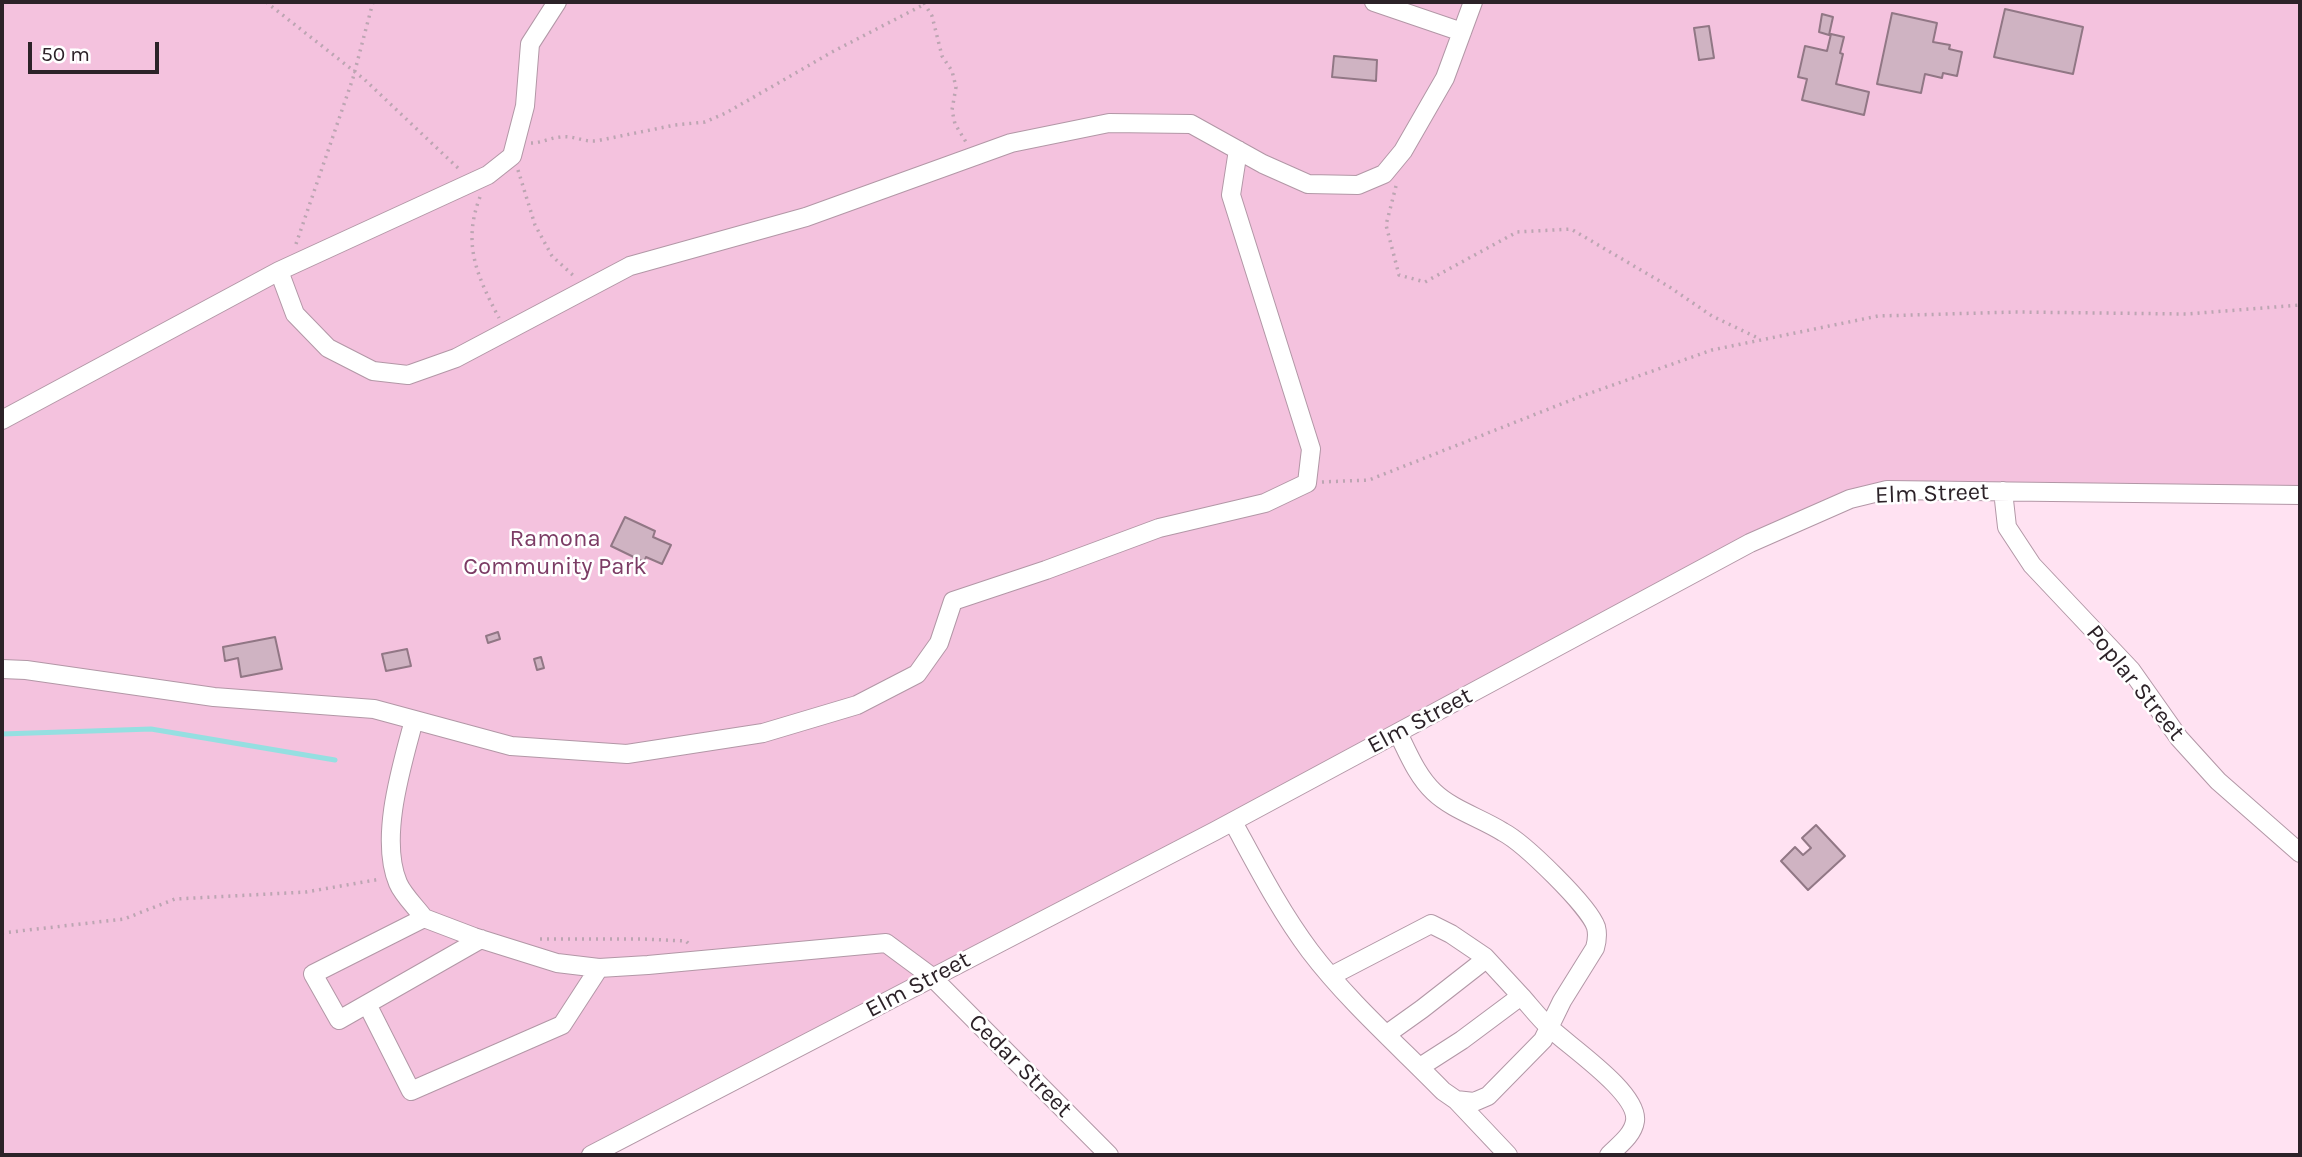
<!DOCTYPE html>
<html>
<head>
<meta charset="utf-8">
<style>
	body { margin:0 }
	#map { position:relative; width:2302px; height:1157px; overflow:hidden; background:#ffe2f2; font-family:Karla,sans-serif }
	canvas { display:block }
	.frame { position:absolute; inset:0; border:4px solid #2c2228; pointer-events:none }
	.scale { position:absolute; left:28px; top:42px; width:131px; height:32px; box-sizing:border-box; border:4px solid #2c2228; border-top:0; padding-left:9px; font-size:21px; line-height:24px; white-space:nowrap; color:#2c2228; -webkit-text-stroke:5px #fff; paint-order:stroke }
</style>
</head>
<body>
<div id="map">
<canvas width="2302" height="1157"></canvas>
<div class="frame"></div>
<div class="scale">50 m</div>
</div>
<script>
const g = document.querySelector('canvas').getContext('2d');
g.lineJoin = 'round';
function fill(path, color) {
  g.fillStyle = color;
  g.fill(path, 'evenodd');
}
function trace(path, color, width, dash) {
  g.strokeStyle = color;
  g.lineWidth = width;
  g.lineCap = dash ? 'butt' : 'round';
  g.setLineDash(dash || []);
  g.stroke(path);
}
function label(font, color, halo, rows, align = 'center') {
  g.font = font + ' Karla,sans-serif';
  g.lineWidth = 5;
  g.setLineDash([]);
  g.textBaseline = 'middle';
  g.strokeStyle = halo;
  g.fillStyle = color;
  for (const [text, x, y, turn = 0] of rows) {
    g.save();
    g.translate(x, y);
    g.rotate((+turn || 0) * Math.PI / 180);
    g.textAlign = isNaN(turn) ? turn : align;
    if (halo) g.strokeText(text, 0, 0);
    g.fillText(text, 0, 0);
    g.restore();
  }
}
fill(new Path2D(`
	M2,2H2300V493L1849,499L592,1155H2Z`), '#f4c2de');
trace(new Path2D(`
	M2,734L151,729L335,760`), '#95dfe1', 5);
const building = new Path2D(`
	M2005,9L2083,27L2073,74L1994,57Z
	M1892,13L1937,23L1933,42L1950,45L1949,49L1962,52L1957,76L1943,73L1942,78L1925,74L1921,93L1877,84Z
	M1822,14L1833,17L1829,35L1819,32Z
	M1709,26L1714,58L1699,60L1694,28Z
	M1831,34L1844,37L1840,53L1843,54L1836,84L1869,92L1864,115L1802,100L1807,79L1798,77L1805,46L1827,51Z
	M1334,56L1377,60L1376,81L1332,77Z
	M625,517L655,531L653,537L671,545L662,564L646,557L644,562L611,546Z
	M498,632L500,639L488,643L486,636Z
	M275,637L282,669L241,677L238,658L225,661L223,647Z
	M407,649L411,666L386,671L382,654Z
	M541,657L544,668L537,670L534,659Z
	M1816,825L1845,856L1808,890L1781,861L1795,847L1803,855L1811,848L1802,838Z`);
fill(building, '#cfb3c2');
trace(building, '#917785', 2);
const minor = new Path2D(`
	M1374,2L1462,32
	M279,271L295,314L328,348L373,371L408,375L456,358L630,266L806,217L1011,143L1109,123L1191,124L1263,164L1308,184L1358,185L1384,174L1403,151L1445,78L1473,2
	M2,420L279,271L488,175L512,156L525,106L530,44L557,2
	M2003,491L2007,527L2032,565L2131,670L2179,738L2218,781L2300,853
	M2,669L26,670L214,697L374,709L511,746L627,754L763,733L857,705L917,674L939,643L953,601L1046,570L1159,528L1265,503L1307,483L1311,449L1231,195L1238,150
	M414,720C402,765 379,838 398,883C403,895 416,907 424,918
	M1233,822C1257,866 1280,911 1310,951C1348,1001 1399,1046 1443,1091L1456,1100L1474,1102L1488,1096L1543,1040L1562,1001L1595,948C1597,941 1598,935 1596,927C1589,906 1524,843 1503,832C1481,818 1453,810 1434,792C1417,776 1408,753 1398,733
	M481,939L339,1020L313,974L424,918L474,937L557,963L599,968L648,965L886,943L932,977L1109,1155
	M1331,976L1431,924L1451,934L1485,957L1521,996
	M367,1004L411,1091L562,1025L599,968
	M1387,1034L1422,1009L1486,959
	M1420,1067L1462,1040L1521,996C1530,1006 1539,1018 1550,1028C1570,1047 1639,1093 1635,1121C1633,1135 1619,1145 1609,1155
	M1456,1100L1508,1155
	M591,1155L1215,831L1750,543L1850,499L1887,490L2300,495`);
trace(minor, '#b297a6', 20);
trace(new Path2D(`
	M266,2L364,79L459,169
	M924,3L932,16L942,56L952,71L956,87L952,110L955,124L966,142
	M531,143C541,143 550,138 560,137C573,135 583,142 596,141L675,125L705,122L726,113L832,52L925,4
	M518,170L535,225L552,256L576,278
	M1396,186L1386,225L1399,275L1425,282L1517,232L1571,229L1668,286L1712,316L1760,339
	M480,197C462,244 477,276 499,318
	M296,244L353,78L373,2
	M1322,482L1369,480L1579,397L1712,350L1878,316L2015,312L2187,314L2300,305
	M2,933L124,919L175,899L306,892L381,879
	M540,939H643L686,941L689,944`), '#bca5b2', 3.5, [2, 5]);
trace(minor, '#fff', 18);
label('24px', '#2c2228', '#fff', [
	["Elm Street",1932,494,-2],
	["Poplar Street",2135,683,51],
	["Elm Street",1420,721,-28],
	["Elm Street",918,985,-28],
	["Cedar Street",1020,1066,45]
]);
label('24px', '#7c3c65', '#fff', [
	["Ramona",555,539],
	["Community Park",555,567]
]);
</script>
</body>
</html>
